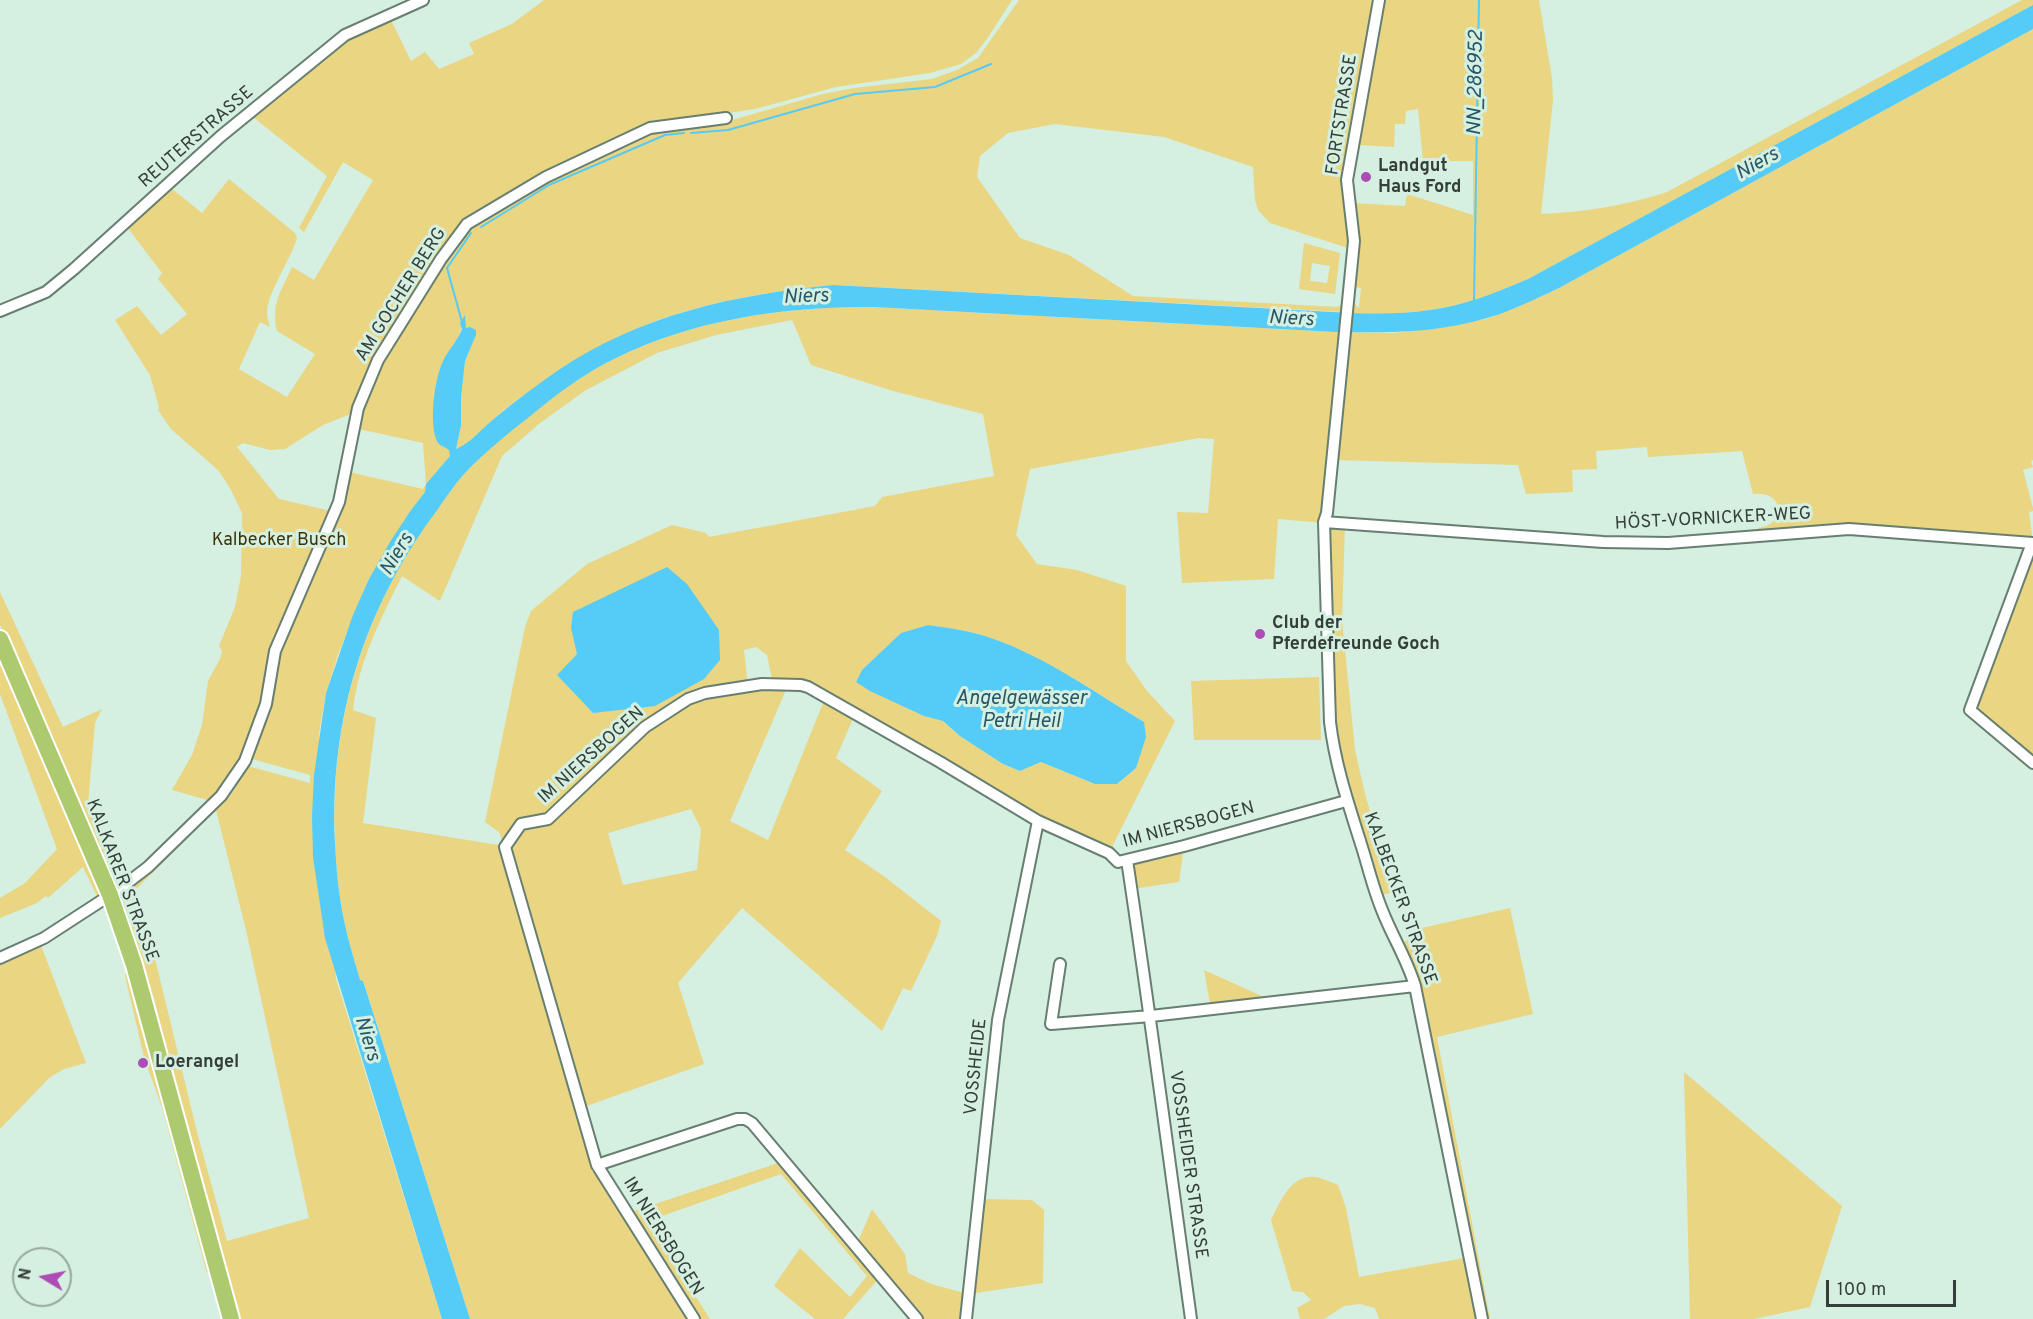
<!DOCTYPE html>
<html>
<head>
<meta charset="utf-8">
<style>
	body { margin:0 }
	#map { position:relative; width:2033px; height:1319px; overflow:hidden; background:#d5efe0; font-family:Overpass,sans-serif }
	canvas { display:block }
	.north { position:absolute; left:12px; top:1247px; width:60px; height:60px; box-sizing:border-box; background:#d5efe0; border:2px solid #95a99d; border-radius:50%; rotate:280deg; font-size:16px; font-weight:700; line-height:24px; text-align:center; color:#343f39 }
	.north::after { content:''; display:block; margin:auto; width:21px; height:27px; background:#ac4cb4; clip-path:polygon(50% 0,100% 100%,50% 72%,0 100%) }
	.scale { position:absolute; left:1826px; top:1280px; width:130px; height:27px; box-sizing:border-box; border:3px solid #343f39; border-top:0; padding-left:8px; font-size:18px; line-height:21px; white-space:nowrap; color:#343f39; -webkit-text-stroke:4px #d5efe0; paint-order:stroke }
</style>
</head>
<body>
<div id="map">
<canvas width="2033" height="1319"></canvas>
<div class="north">N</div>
<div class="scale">100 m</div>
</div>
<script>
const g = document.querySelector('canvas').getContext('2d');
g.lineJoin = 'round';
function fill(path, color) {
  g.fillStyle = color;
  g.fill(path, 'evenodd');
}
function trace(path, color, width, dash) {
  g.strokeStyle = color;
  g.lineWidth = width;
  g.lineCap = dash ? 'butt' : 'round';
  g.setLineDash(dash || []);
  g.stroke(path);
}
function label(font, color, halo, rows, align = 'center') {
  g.font = font + ' Overpass,sans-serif';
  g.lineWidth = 6;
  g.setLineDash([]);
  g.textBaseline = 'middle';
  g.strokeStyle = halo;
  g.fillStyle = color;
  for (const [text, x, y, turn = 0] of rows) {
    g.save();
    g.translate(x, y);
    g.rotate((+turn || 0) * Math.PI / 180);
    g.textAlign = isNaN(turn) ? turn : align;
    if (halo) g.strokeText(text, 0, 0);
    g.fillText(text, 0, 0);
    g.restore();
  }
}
fill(new Path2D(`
	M544,0H1012L987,39L976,53L961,64L930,73L836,87L755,109L648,125L544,175L464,220L435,261L353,413L323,425L285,449L270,450L243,443L237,447L279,499L331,511L272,649L261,702L242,756L223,788L211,801L172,790L192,755L202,725L208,681L220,659L222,651L219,646L235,607L241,576L242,513L230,488L218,470L171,429L158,410L159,407L150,375L115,320L137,306L161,335L187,314L158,279L162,273L127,227L171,188L202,213L229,179L295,233L297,238C291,259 267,293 267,313C267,318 269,323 270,327L260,322L239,369L287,397L315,354L277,331C271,303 281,292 292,267L314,280L373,180L343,162L304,232L299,228L327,176L253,117L320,61L356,35L391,20L411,61L425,52L439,69L474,54L469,43L512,24Z
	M1019,0H1371L1373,5L1343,188L1348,248L1270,223L1258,210L1255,200L1253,167L1164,137L1055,124L1008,133L980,156L977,177L1020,238L1069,255L1133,296L1338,307L1344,301V312L833,285C766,292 701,302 638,328C601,343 568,366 535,388C521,396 507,407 495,418C482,428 471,443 456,449L461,426V398L465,361L476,335L466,328L465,317L458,339L446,356L435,403L436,439L450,450V456L426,484L425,492L411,510L369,579L338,655L326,693L319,734L336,979L442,1319H237L163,1043L160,1023L153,995L144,977L119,905L128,891L223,798L231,795L248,766L310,783V775L252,759L270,706L280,652L329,542L340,510L349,472L423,489L426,484L423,443L359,429L363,406L382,358L466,230L469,231L478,225V220L547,179L624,144L664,128L677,126L683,130L690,129L694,124L725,122L823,94L854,88L932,79L957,70L978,58ZM216,810L246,930L309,1218L227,1241L198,1136L157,967L144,921L131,894Z
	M1388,0H1539L1552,78L1553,100L1541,214C1585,212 1625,206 1667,192L2022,0H2033V5L1528,279C1497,292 1464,306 1430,310C1404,314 1377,314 1351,313L1353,302L1359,308L1361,288L1355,287L1353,203L1405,206L1407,194L1473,215V161H1423L1418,109L1406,111L1405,124H1395L1394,147L1359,145L1384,1Z
	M2033,29V460L2031,461L2033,467L2023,470L2033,508V511L2029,512L2033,543V763L1970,710L2032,544L1849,529L1759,536L1758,528C1788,524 1784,490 1753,494L1742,451L1648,457L1647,447L1596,451L1597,469L1572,470L1573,492L1526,494L1518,465L1333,460L1324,522L1345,524L1342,620L1355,750L1365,794L1394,892L1377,896L1333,745L1324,523L1278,519L1274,579L1182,583L1177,512L1208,513L1214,439L1199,438L1030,469L1016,535L1037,564L1077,570L1126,586V661L1147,691L1175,721L1109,853L1038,821L855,714L836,758L882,791L845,850L885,877L941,921L937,936L911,991L903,988L882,1031L742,908L678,983L704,1064L581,1108L597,1165L628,1213L784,1161L856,1246L872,1209L905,1254L908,1273L931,1284L968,1294L979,1199L1032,1200L1044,1210L1043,1283L969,1294L966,1319H917L881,1276L843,1319H815L774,1286L800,1248L850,1297L867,1276L781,1174L648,1221L710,1319H470L363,981H360C352,953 344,926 340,898C337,880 336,861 335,843C329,721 364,608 437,509C446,498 455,484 465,473C484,453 506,434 528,417C556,395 584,373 616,358C695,319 787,306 874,307L1336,332L1393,333L1486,319L1520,306L1559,288ZM792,320L811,365L893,391L983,414L994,476L882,497L875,506L709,537L706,533L672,525L587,564L531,611L525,627L485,822L499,832L504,846L363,823L376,718L353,710C358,663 381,618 402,576L440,601L502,456L540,423L586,390L657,353L716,335ZM928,625C948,628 971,631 991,638C1045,657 1095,692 1144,722L1136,768L1117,784H1095L1041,762L1020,771L1003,764L960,736L943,721L924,716L856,682L862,670L901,633ZM756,647L767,655L773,684L748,686L744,650ZM577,654L593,713L557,675ZM788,685L825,698L768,840L730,821ZM691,809L701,829L697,870L623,885L608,833Z
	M1304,243L1340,253L1335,294L1299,289ZM1312,263L1330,266L1327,283L1310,281Z
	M0,592L63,727L102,709L95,723L88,804L123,885L112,887L0,625Z
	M0,654L102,895L98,898L83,867L48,898L46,896L37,903L0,918V898L25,883L57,849L0,694Z
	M1319,677L1321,740H1194L1191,681Z
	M1184,846L1179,882L1132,889L1127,860Z
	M104,905L109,908L130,968L211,1268L207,1273L162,1107L145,1061L126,980L125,974L128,970Z
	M1510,908L1533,1014L1437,1037L1490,1319H1379L1375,1308L1360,1304L1344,1306L1324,1319H1300L1297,1308L1311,1300L1303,1292L1292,1291L1271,1220C1280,1202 1291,1174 1315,1177C1322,1178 1331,1182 1338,1185L1346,1208L1359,1277L1470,1257L1424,1027L1399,945L1409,939L1422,928Z
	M40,943L86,1063L64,1069L49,1078L0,1129V962Z
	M1204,970L1275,1002L1211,1009Z
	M1684,1072L1842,1206L1810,1307L1754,1319H1690Z`), '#ead582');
fill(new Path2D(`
	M2033,5V29L1559,288C1535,299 1512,311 1487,318C1437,333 1387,333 1336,332L874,307C787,306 695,319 616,358C584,373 556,395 529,417C507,434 484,453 465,473C455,484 446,497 438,509C364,607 329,720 335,843C336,861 337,880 340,898C344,926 352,953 360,980L363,981L470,1319H442L325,938L313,857L312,816L314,775L326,693L353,615L369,579L390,542L411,510L425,492L426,484L450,456L449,450C444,446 438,446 436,439C429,418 435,375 445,357C451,347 458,340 462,329L460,323L465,315L466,328L470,327L476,330V335L465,361L461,398V426L456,449C471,443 482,428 495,418C515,401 536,386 557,371C642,314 733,295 833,285L1351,313C1377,314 1404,314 1430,310C1464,306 1497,292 1528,279Z
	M667,567L687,584L719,630L720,660L704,679L655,706L593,713L557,675L577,654L571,628L573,612Z
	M928,625C949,628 971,631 991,638C1046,657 1094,692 1144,722L1146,737L1136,768L1117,784H1095L1041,762L1020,771L1003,764L960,736L943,721L924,716L870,691L856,682L862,670L901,633Z`), '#55cbf7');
trace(new Path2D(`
	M691,133L728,130L855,94L935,87L991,64
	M481,227L549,185L665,135L684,133
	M1474,300L1479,0
	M462,322L447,268L471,233`), '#55cbf7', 2);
const street = new Path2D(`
	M1379,0L1347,180L1354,241L1327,513L1324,522L1330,722C1335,764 1348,803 1361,844C1368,866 1373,888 1382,910C1392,936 1407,959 1415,986L1482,1319
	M0,311L46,292L74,269L221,136L345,35L423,0
	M1324,522L1603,542L1668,543L1849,529L2033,543
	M2032,543L1970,710L2033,763
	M1127,860C1150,1013 1170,1166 1191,1319
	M0,958L44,938L118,890L148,867L221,796L245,761L266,704L275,651L339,502L358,408L378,360L441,259L467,224L546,177L650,128L726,118
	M1060,964L1051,1024L1151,1016L1415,986
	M597,1165L737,1119H745L752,1123L917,1319
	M694,1319L597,1165L505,847L521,824L548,819L645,727L688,699L705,693L762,684L801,685L808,687L940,762L1038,821L1109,853L1118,862L1184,846L1346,801
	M966,1319L998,1020L1038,821`);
const primary = new Path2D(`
	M0,639L110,895L134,965L231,1319`);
trace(street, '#677f71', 14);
trace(primary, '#fff', 20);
trace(street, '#fff', 10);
trace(primary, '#adca6f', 16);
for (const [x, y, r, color] of [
	[1366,177,6,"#ac4cb4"],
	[1260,634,6,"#ac4cb4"],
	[143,1063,6,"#ac4cb4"]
]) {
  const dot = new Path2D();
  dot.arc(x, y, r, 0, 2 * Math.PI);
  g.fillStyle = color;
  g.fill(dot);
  trace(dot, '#d5efe0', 2);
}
label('18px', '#343f39', '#d5efe0', [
	["FORTSTRASSE",1343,115,-81],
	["REUTERSTRASSE",197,138,-41],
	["AM GOCHER BERG",402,295,-58],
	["HÖST-VORNICKER-WEG",1713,520,-3],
	["IM NIERSBOGEN",592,756,-42],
	["IM NIERSBOGEN",1189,826,-15],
	["KALKARER STRASSE",121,881,69],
	["KALBECKER STRASSE",1399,899,70],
	["VOSSHEIDE",977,1067,-84],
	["VOSSHEIDER STRASSE",1187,1165,82],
	["IM NIERSBOGEN",662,1237,58]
]);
label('bold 18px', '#343f39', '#d5efe0', [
	["Landgut",1378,167],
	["Haus Ford",1378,188],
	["Club der",1272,624],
	["Pferdefreunde Goch",1272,645],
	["Loerangel",155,1063]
], 'left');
label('18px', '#3e3308', '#d5efe0', [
	["Kalbecker Busch",279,541]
]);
label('italic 20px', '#265669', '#d5efe0', [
	["NN_286952",1477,83,-89],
	["Niers",1758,165,-29],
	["Niers",806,298,-2],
	["Niers",1291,320,3],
	["Niers",398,555,-59],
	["Angelgewässer",1021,700],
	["Petri Heil",1021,723],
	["Niers",366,1039,73]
]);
</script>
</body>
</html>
